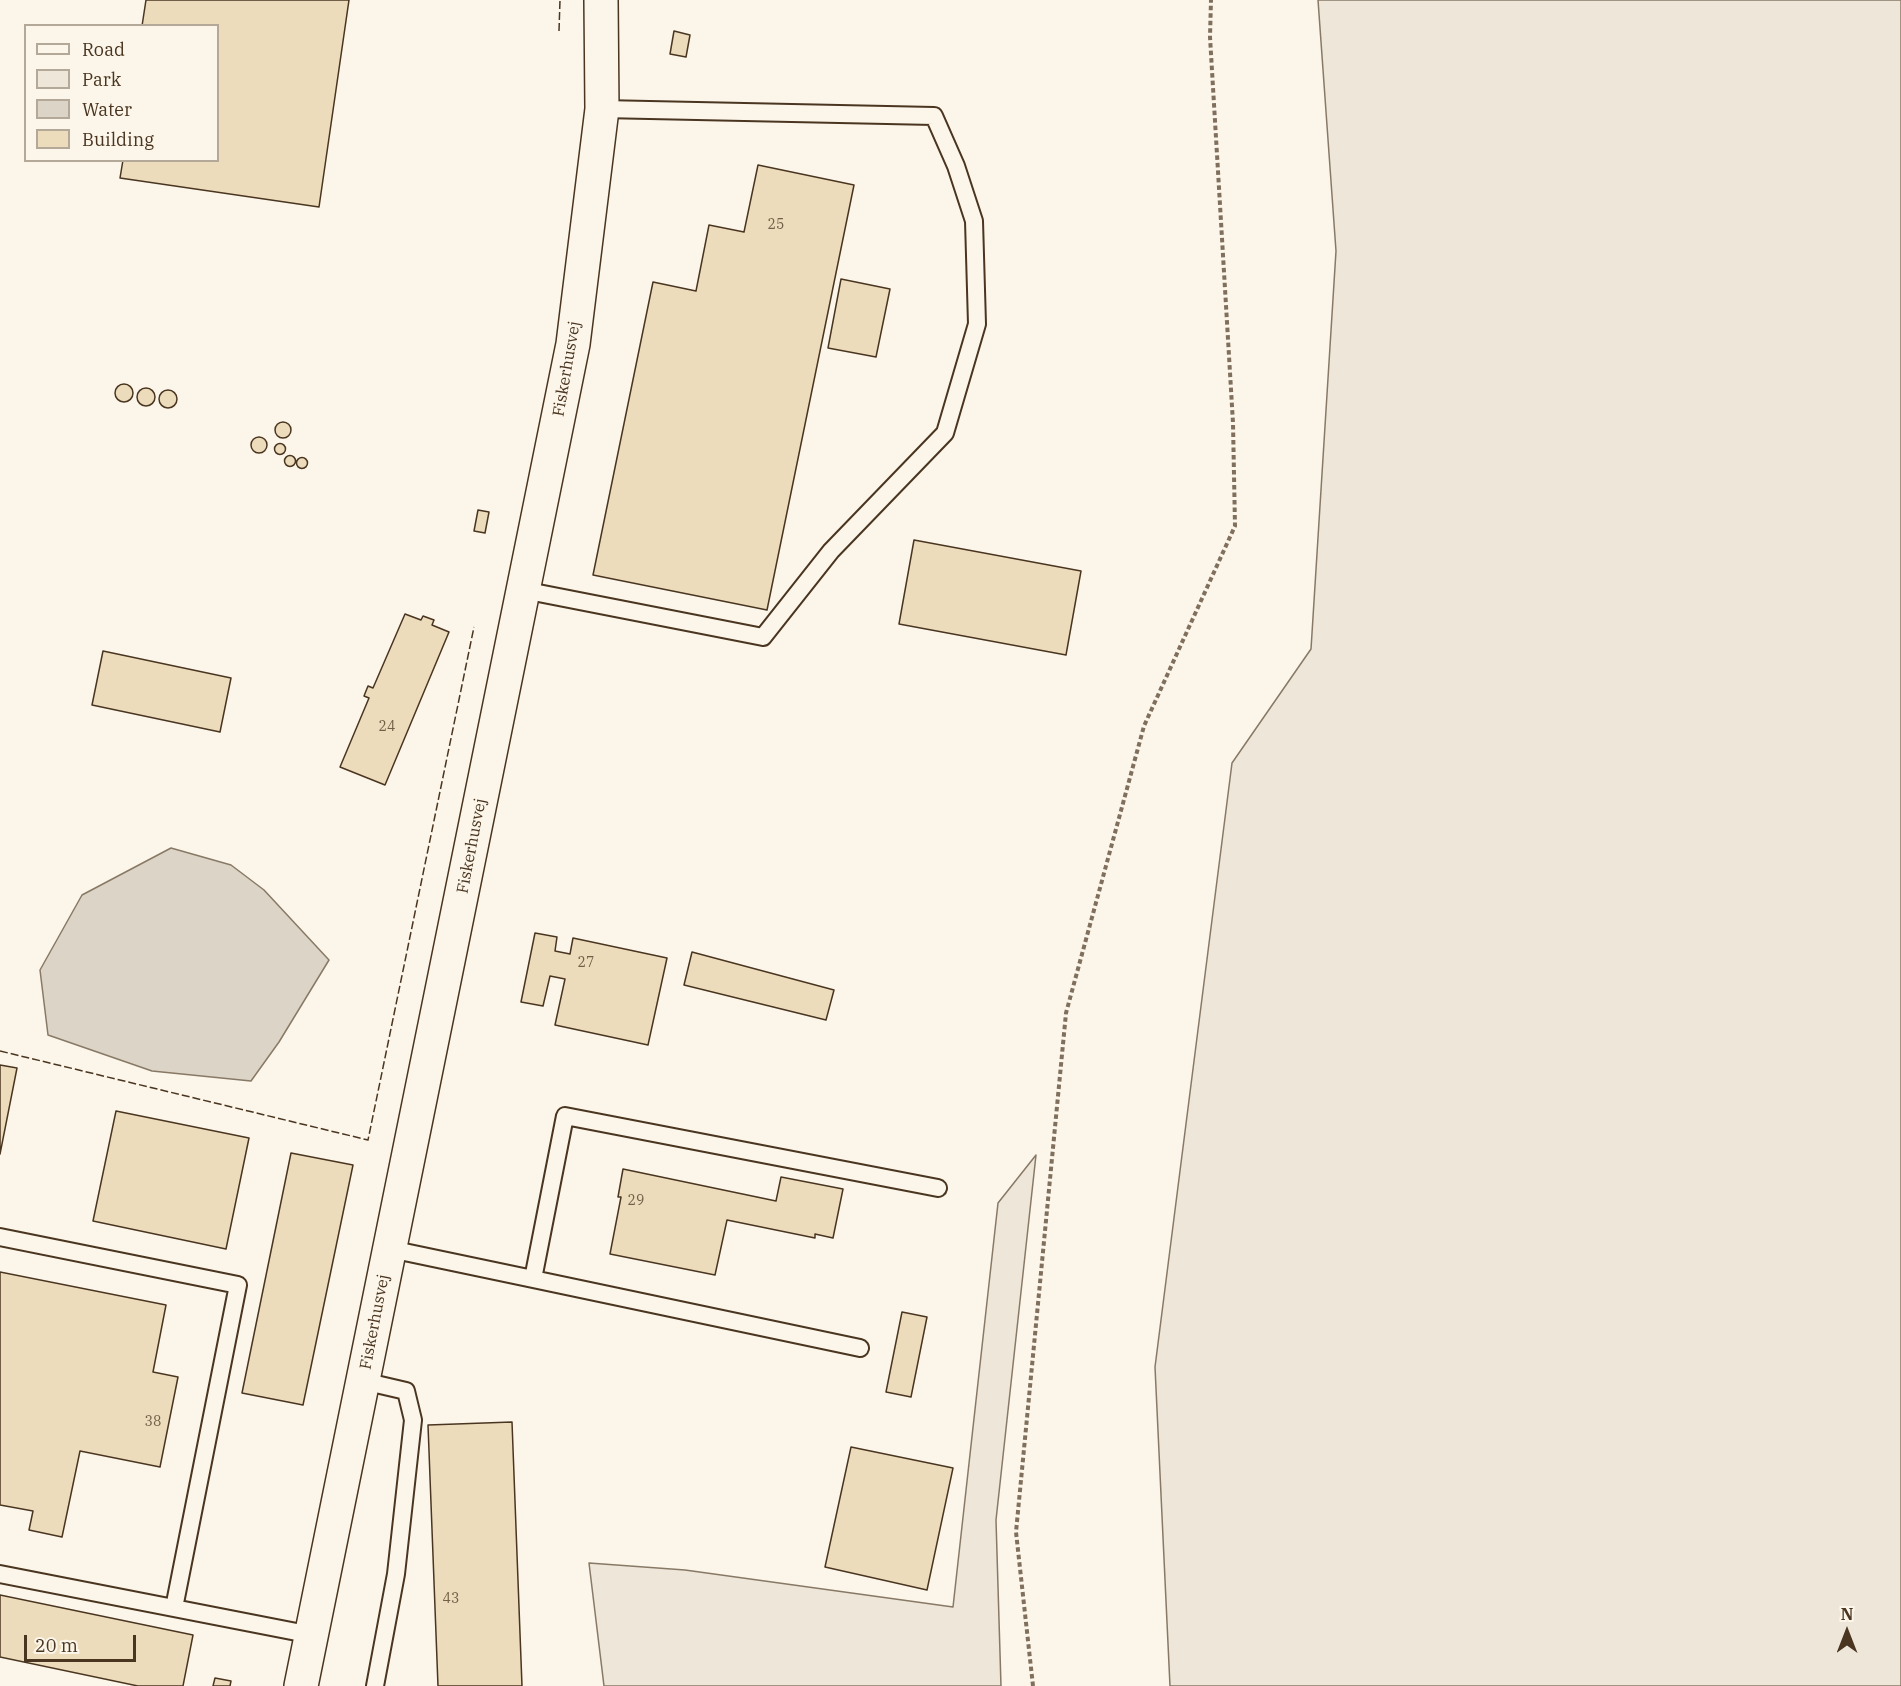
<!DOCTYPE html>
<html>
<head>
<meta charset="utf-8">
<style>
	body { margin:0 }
	#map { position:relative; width:1901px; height:1686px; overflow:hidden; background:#fbf6e9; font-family:"IBM Plex Serif",serif }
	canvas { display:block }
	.legend { position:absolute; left:24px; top:24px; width:195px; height:138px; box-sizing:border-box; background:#fbf6e9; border:2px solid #b4a999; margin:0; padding:8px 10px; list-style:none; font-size:18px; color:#4a3520 }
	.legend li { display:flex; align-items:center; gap:12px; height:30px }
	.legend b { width:30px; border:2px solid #b4a999 }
	.north { position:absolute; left:1817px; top:1602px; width:60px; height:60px; -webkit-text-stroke:4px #fbf6e9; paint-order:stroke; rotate:0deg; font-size:16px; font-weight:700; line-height:24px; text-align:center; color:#4a3520 }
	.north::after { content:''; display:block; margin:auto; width:21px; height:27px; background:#4a3520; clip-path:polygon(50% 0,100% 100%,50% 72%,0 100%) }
	.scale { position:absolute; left:24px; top:1635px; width:112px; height:27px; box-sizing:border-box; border:3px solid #4a3520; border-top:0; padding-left:8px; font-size:18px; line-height:21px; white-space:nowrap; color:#4a3520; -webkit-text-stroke:4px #fbf6e9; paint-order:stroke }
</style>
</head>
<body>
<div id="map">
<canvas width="1901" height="1686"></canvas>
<ul class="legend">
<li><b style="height:8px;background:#fbf6e9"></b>Road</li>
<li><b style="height:16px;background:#ede6d9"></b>Park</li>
<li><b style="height:16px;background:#dcd4c6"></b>Water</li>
<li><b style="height:16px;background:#ecdcbc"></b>Building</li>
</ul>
<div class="north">N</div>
<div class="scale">20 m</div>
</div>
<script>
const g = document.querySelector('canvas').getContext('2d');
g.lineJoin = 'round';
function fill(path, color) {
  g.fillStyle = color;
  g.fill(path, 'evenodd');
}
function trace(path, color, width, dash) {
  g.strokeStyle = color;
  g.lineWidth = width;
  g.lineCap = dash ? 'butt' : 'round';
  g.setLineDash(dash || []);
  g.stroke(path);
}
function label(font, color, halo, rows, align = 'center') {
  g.font = font + ' "IBM Plex Serif",serif';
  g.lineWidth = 4.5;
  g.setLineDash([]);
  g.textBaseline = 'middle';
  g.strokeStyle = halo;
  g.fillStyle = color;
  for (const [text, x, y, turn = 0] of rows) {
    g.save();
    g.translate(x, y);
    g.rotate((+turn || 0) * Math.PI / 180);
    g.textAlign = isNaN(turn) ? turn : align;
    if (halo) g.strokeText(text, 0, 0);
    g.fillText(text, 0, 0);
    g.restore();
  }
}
const green = new Path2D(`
	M1318,0H1901V1686H1170L1155,1367L1232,763L1311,649L1336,251Z
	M1036,1155L996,1520L1001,1686H604L589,1563L685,1570L953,1607L998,1203Z`);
fill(green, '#ede6d9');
trace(green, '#887966', 1.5);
const water = new Path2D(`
	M171,848L231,865L264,890L329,960L279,1042L251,1081L152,1071L48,1035L40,970L82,895Z`);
fill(water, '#dcd4c6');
trace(water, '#887966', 1.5);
const building = new Path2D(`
	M146,0H349L319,207L120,178L123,160H218V26H142Z
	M674,31L690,35L686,57L670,54Z
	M758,165L854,185L767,610L593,575L653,282L696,291L709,225L744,232Z
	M841,279L890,289L876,357L828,348Z
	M115 393a9 9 0 1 1 18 0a9 9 0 1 1-18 0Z
	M137 397a9 9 0 1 1 18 0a9 9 0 1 1-18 0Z
	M159 399a9 9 0 1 1 18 0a9 9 0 1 1-18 0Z
	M275 430a8 8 0 1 1 16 0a8 8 0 1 1-16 0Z
	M251 445a8 8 0 1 1 16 0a8 8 0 1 1-16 0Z
	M274.5 449a5.5 5.5 0 1 1 11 0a5.5 5.5 0 1 1-11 0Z
	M284.5 461a5.5 5.5 0 1 1 11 0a5.5 5.5 0 1 1-11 0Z
	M296.5 463a5.5 5.5 0 1 1 11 0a5.5 5.5 0 1 1-11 0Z
	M478,510L489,512L485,533L474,531Z
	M914,540L1081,571L1066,655L899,624Z
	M405,614L421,620L423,616L434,620L432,625L449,632L385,785L340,767L369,698L364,696L368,686L373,688Z
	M103,651L231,678L220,732L92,705Z
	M535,933L557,937L555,951L570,954L573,938L667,958L648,1045L555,1025L565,979L550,976L543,1006L521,1002Z
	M692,952L834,990L826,1020L684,985Z
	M0,1065L17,1068L0,1154Z
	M116,1111L249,1138L226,1249L93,1221Z
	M291,1153L353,1165L303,1405L242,1393Z
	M623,1169L776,1201L781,1177L843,1189L833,1238L815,1234V1238L727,1220L715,1275L610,1254L621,1197H618Z
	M0,1272L166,1305L153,1372L178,1377L160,1467L80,1451L62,1537L29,1530L33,1511L0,1505Z
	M902,1312L927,1317L911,1397L886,1392Z
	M512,1422L522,1686H438L428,1425Z
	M851,1447L953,1468L927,1590L825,1567Z
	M0,1595L193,1635L183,1686H138L0,1657Z
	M215,1678L231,1681L230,1686H213Z`);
fill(building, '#ecdcbc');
trace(building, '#4a3520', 1.5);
const lane = new Path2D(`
	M523,590L763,637L831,551L945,433L977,324L974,221L956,166L934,116L602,109
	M0,1237L238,1285L174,1608
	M390,1249L533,1279L565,1116L938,1188
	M533,1279L860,1348
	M363,1381L406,1391L413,1420L396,1574L375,1686
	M0,1574L312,1635`);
const street = new Path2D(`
	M301,1686L573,344L602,109L601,0`);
trace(lane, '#4a3520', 20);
trace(street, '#4a3520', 36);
trace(new Path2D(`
	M1033,1686L1016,1532L1066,1013L1144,726L1235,526L1233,423L1210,37L1211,0`), '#7f6f5c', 4, [4.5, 3]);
trace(lane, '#fbf6e9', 16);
trace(street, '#fbf6e9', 33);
trace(new Path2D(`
	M559,31L560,0
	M0,1051L368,1140L474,627`), '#4a3520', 1.5, [8, 3]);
label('14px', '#725f47', null, [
	["25",776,225],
	["24",387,727],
	["27",586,963],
	["29",636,1201],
	["38",153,1422],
	["43",451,1599]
]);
label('16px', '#4a3520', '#fbf6e9', [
	["Fiskerhusvej",567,369,-80],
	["Fiskerhusvej",472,846,-79],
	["Fiskerhusvej",375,1322,-79]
]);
</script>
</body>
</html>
